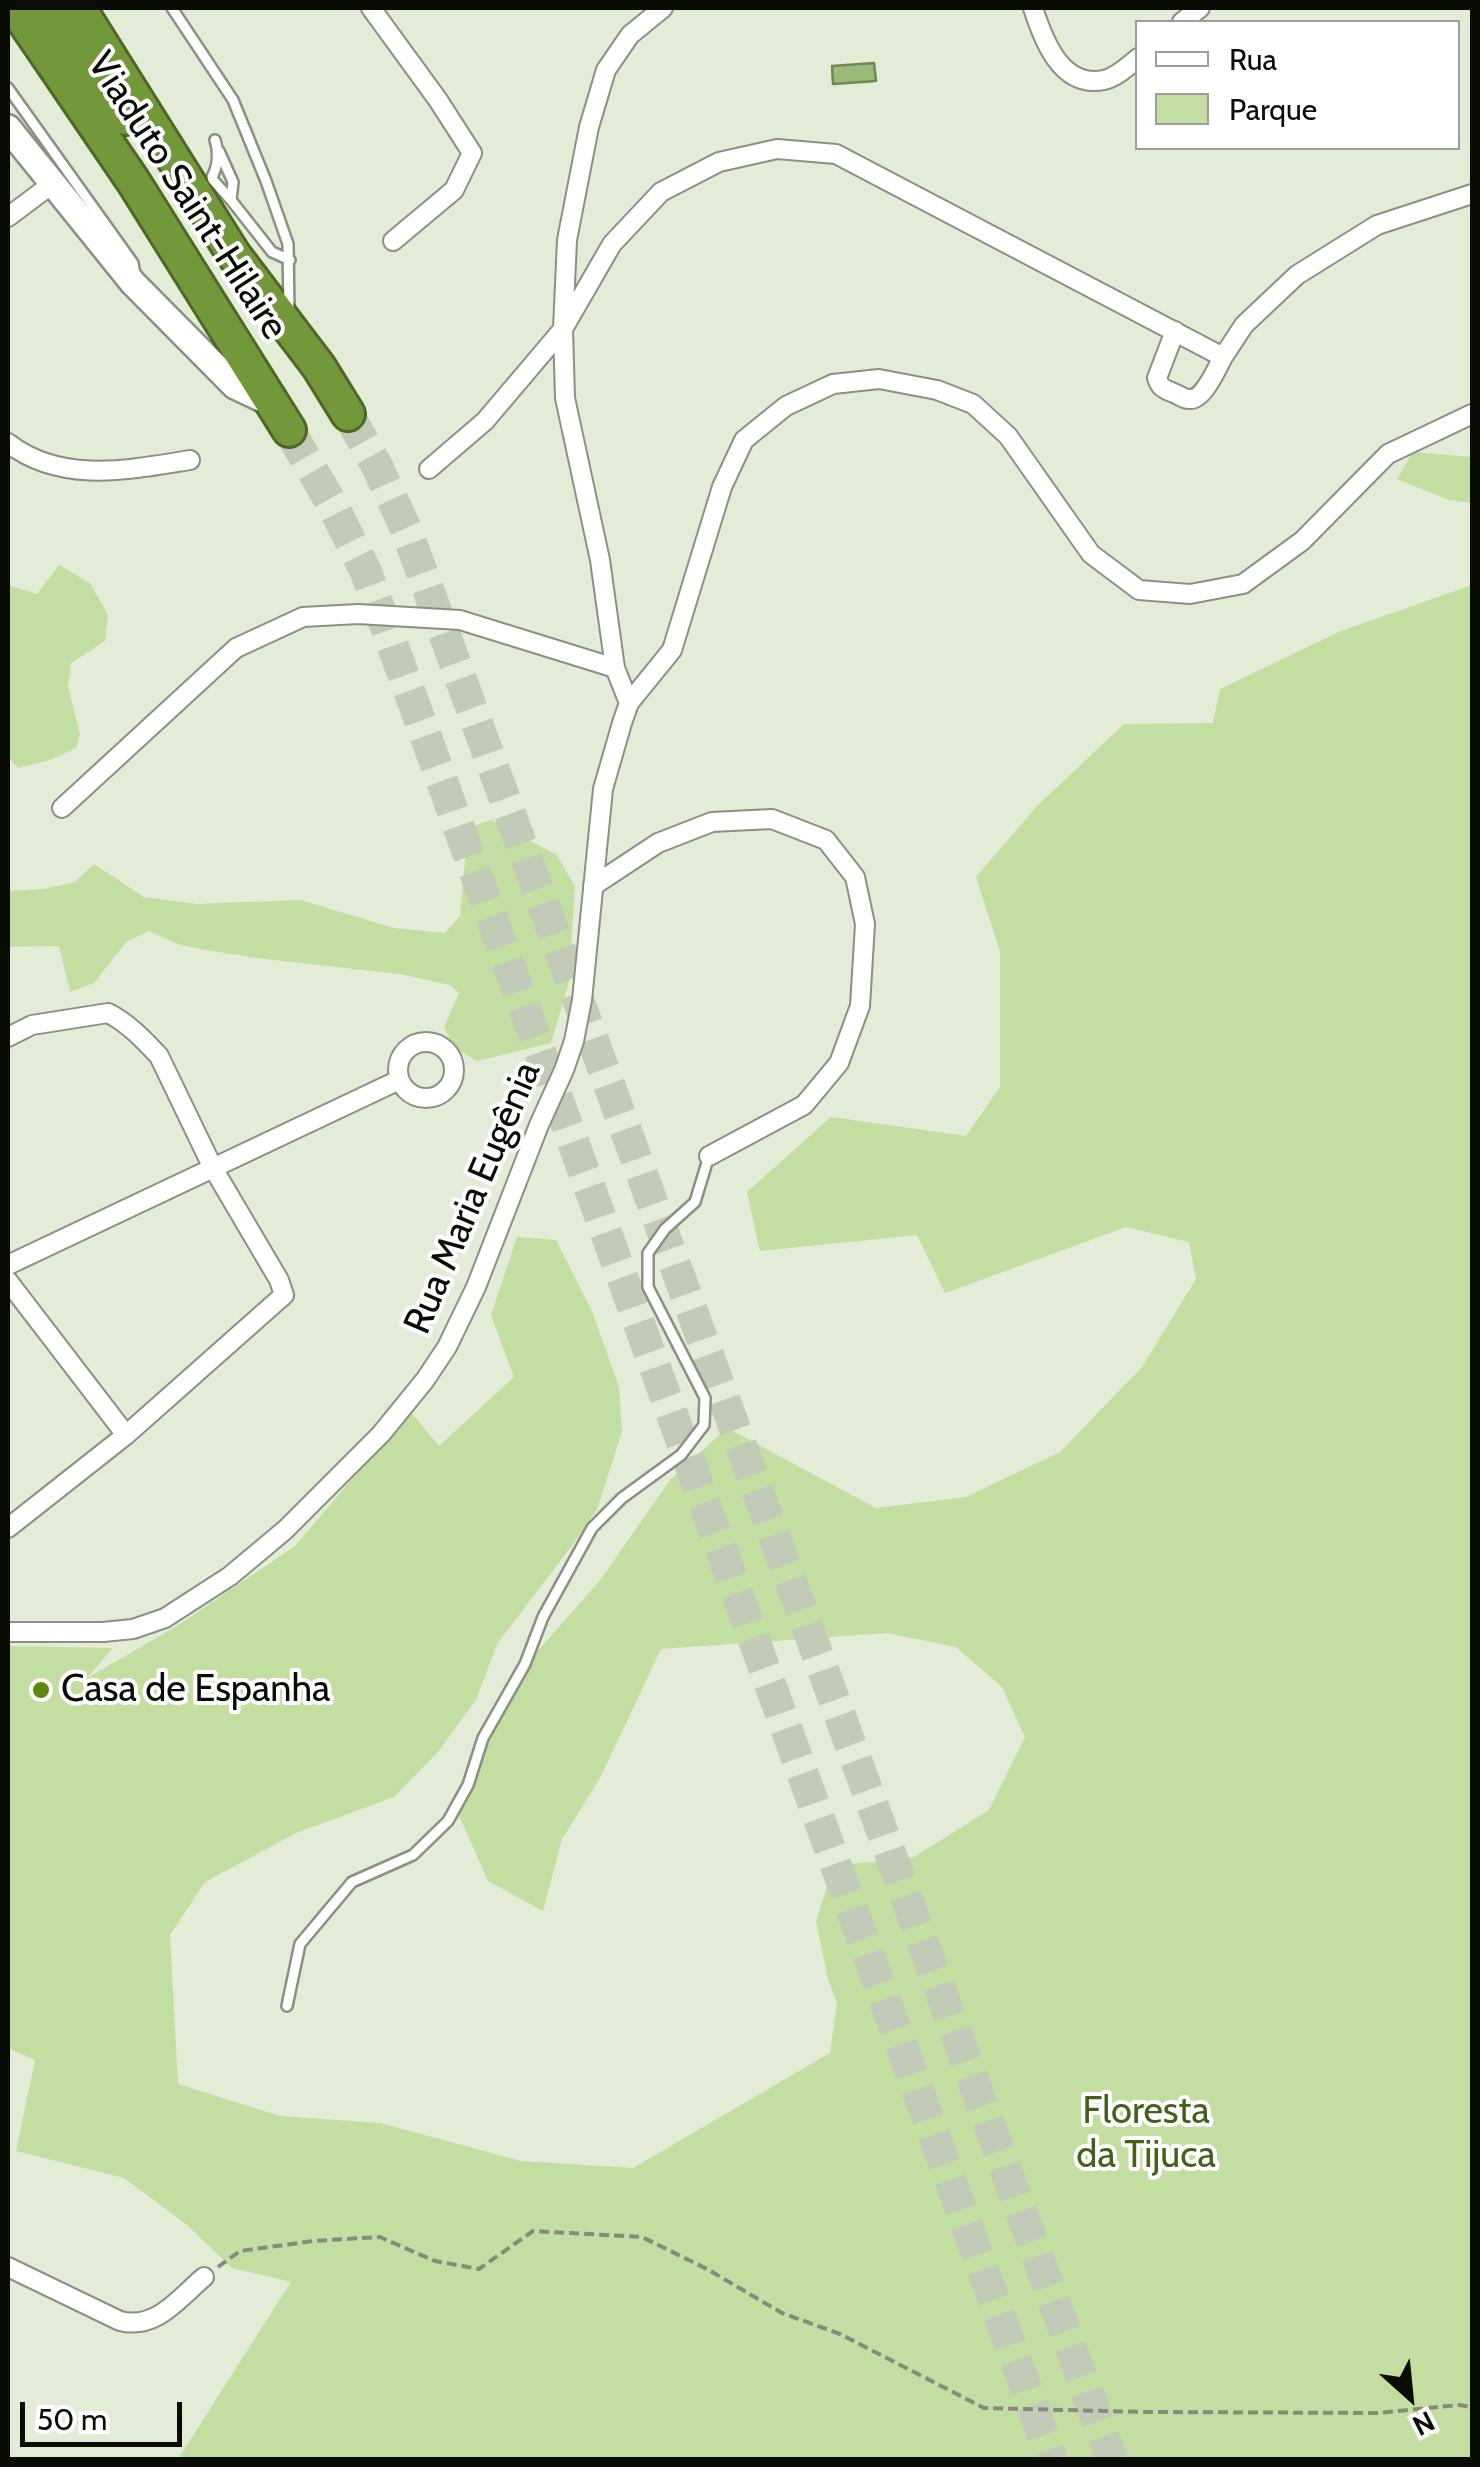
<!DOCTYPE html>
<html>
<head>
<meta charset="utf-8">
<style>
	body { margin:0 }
	#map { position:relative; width:1480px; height:2467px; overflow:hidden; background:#e2ecd7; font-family:Cabin,sans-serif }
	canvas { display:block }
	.frame { position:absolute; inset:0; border:10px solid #0a0d06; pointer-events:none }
	.legend { position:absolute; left:1135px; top:20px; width:325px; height:130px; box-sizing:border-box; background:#fff; border:2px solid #9d9e9b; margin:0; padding:12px 18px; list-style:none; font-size:30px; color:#0a0d06 }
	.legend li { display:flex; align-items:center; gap:20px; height:50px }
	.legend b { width:50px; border:2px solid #9d9e9b }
	.north { position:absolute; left:1360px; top:2347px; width:100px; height:100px; -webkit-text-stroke:8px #fff; paint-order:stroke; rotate:153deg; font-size:28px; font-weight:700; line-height:40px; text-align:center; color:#0a0d06 }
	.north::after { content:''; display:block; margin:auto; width:35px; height:45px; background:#0a0d06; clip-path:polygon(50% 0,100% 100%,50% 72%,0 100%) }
	.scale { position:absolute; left:20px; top:2402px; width:162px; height:45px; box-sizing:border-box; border:5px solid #0a0d06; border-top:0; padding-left:12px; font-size:30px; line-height:35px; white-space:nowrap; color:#0a0d06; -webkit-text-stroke:8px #fff; paint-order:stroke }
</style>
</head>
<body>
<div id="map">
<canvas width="1480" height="2467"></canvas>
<div class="frame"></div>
<ul class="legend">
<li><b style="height:12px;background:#fff"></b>Rua</li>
<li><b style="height:28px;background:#c2dea0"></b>Parque</li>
</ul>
<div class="north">N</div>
<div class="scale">50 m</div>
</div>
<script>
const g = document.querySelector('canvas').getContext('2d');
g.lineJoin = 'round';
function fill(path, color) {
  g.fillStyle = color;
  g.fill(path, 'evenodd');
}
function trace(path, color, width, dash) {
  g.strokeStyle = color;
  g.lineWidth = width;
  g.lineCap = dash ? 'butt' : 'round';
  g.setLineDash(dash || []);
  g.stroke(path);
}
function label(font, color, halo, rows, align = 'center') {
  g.font = font + ' Cabin,sans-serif';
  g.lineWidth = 8;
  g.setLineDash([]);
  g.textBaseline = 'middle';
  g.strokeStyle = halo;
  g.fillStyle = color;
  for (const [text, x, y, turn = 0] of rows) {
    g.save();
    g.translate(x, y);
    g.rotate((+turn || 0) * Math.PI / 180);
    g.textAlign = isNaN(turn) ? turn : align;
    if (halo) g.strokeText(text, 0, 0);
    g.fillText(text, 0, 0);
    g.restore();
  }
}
fill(new Path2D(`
	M1413,452L1472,457V503L1449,500L1397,479Z
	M59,565L90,583L108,615L105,641L71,663L68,687L80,735L76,748L53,759L18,768L8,757V585L37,594Z
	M1472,585V2459H178L291,2282L232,2268L187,2225L124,2178L16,2151L35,2060L8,2048V1646L113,1648L87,1678L177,1626L295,1546L410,1411L439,1446L514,1377L491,1315L517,1237L556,1240L592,1311L619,1387L622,1432L597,1509L570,1548L497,1644L476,1700L438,1752L394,1797L296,1833L205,1882L170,1935L178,2084L280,2116L380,2123L521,2161L633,2168L830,2053L837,2003L828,1979L816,1921L834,1866L914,1857L989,1810L1025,1737L1002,1687L956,1647L887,1633L661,1649L600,1778L562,1839L543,1911L488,1881L454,1804L536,1653L601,1579L670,1480L727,1428L876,1508L966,1497L1060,1452L1142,1367L1196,1279L1189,1242L1126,1227L945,1293L917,1235L760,1251L747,1192L831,1117L966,1136L1000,1087V951L976,877L1037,806L1124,724L1213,723L1220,689L1341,631Z
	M491,820L557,855L575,887L569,982L551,1043L477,1061L454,1048L444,1027L459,993L450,985L399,974L256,958L206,950L180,945L149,931L126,942L94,983L70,992L59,946L8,947V891L44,889L75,882L94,864L144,897L196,904L300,900L394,928L445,933L460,916L468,828Z`), '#c2dea0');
const water = new Path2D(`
	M874,63L876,81L833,84L832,66Z`);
fill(water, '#9cba77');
trace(water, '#708655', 2.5);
trace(new Path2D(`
	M348,414L377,466L406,529L1112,2460
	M289,430L333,506L366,572L1052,2460`), '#c2cbb8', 32, [32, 16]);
const lane = new Path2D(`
	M172,8L233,100L266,181L288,244L289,313
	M8,88L133,263L135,275
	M215,140C219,152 218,166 212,177L213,180L231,200L272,252L290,260
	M219,151L233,182L231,200
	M287,2006L300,1944L352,1882L413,1855L448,1821L468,1785L483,1738L525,1664L543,1617L592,1528L622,1498L681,1455L704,1425L705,1398L648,1287V1253L665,1229L695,1202L709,1156`);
const street = new Path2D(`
	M371,8L438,100L472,153L454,190L393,241
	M1033,8C1043,39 1061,89 1104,80C1117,77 1128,66 1138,58
	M1182,22L1200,8
	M8,217L52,184
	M1175,331L1157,378C1160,388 1164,389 1174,393C1179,395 1184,399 1189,399C1203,401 1217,368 1223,357
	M8,443C61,484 128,470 190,460
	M429,469L485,421L563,329L612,244L661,192L719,162L777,149L836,154L1223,357L1244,325L1297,275L1377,225L1472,194
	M629,703L615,668L600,560L565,398L563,329L567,240L589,127L606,70L630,35L663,8
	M62,808L236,648L303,617L358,614L460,620L615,668
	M593,886L658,843L712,822L772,819L826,840L855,877L865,924L860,1006L839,1063L804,1105L709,1156
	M8,1037L32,1025L108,1013C127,1022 145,1041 159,1056L213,1168L279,1280L284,1295L126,1435L8,1528
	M398 1070a28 28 0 1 1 56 0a28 28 0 1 1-56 0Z
	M8,1265L399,1080
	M8,1281L126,1435
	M8,1632H103L133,1629L165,1618L230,1576L285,1530L381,1434L425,1380L447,1347L476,1287L539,1125L564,1070L574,1041L582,1000L603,789L622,723L629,703L672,650L722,487L744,440L786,406L833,384L879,379L937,390L973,404L1008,436L1091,554L1139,590L1190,594L1243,584L1302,541L1388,454L1472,414
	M8,2267L120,2321C156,2330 178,2299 204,2277`);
const secondary = new Path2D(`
	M8,128L133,283L235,386L273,404`);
const highway = new Path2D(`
	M15,8L133,181L289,430
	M44,8L125,118
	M79,8L234,255L319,367L348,414`);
trace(lane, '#89927f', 14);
trace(street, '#89927f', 22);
trace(secondary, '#89927f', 30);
trace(highway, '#4e6727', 38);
trace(new Path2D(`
	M218,2267L240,2251L313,2241L380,2237L435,2261L479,2269L533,2231L642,2237L707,2269L782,2313L840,2334L984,2408L1144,2412L1378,2413L1459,2405L1472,2407`), '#858c7d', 4, [10, 5]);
trace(lane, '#fff', 9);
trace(street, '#fff', 18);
trace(secondary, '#fff', 25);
trace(highway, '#739839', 32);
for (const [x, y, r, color] of [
	[41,1690,10,"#5f8710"]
]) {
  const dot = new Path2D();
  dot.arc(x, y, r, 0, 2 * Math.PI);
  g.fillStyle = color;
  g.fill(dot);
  trace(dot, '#fff', 4);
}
label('38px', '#0a0d06', '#fff', [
	["Viaduto Saint-Hilaire",187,196,57],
	["Rua Maria Eugênia",473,1198,-67]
]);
label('38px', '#0a0d06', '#fff', [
	["Casa de Espanha",61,1690]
], 'left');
label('38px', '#46601a', '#fff', [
	["Floresta",1146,2112],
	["da Tijuca",1146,2156]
]);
</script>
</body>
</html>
